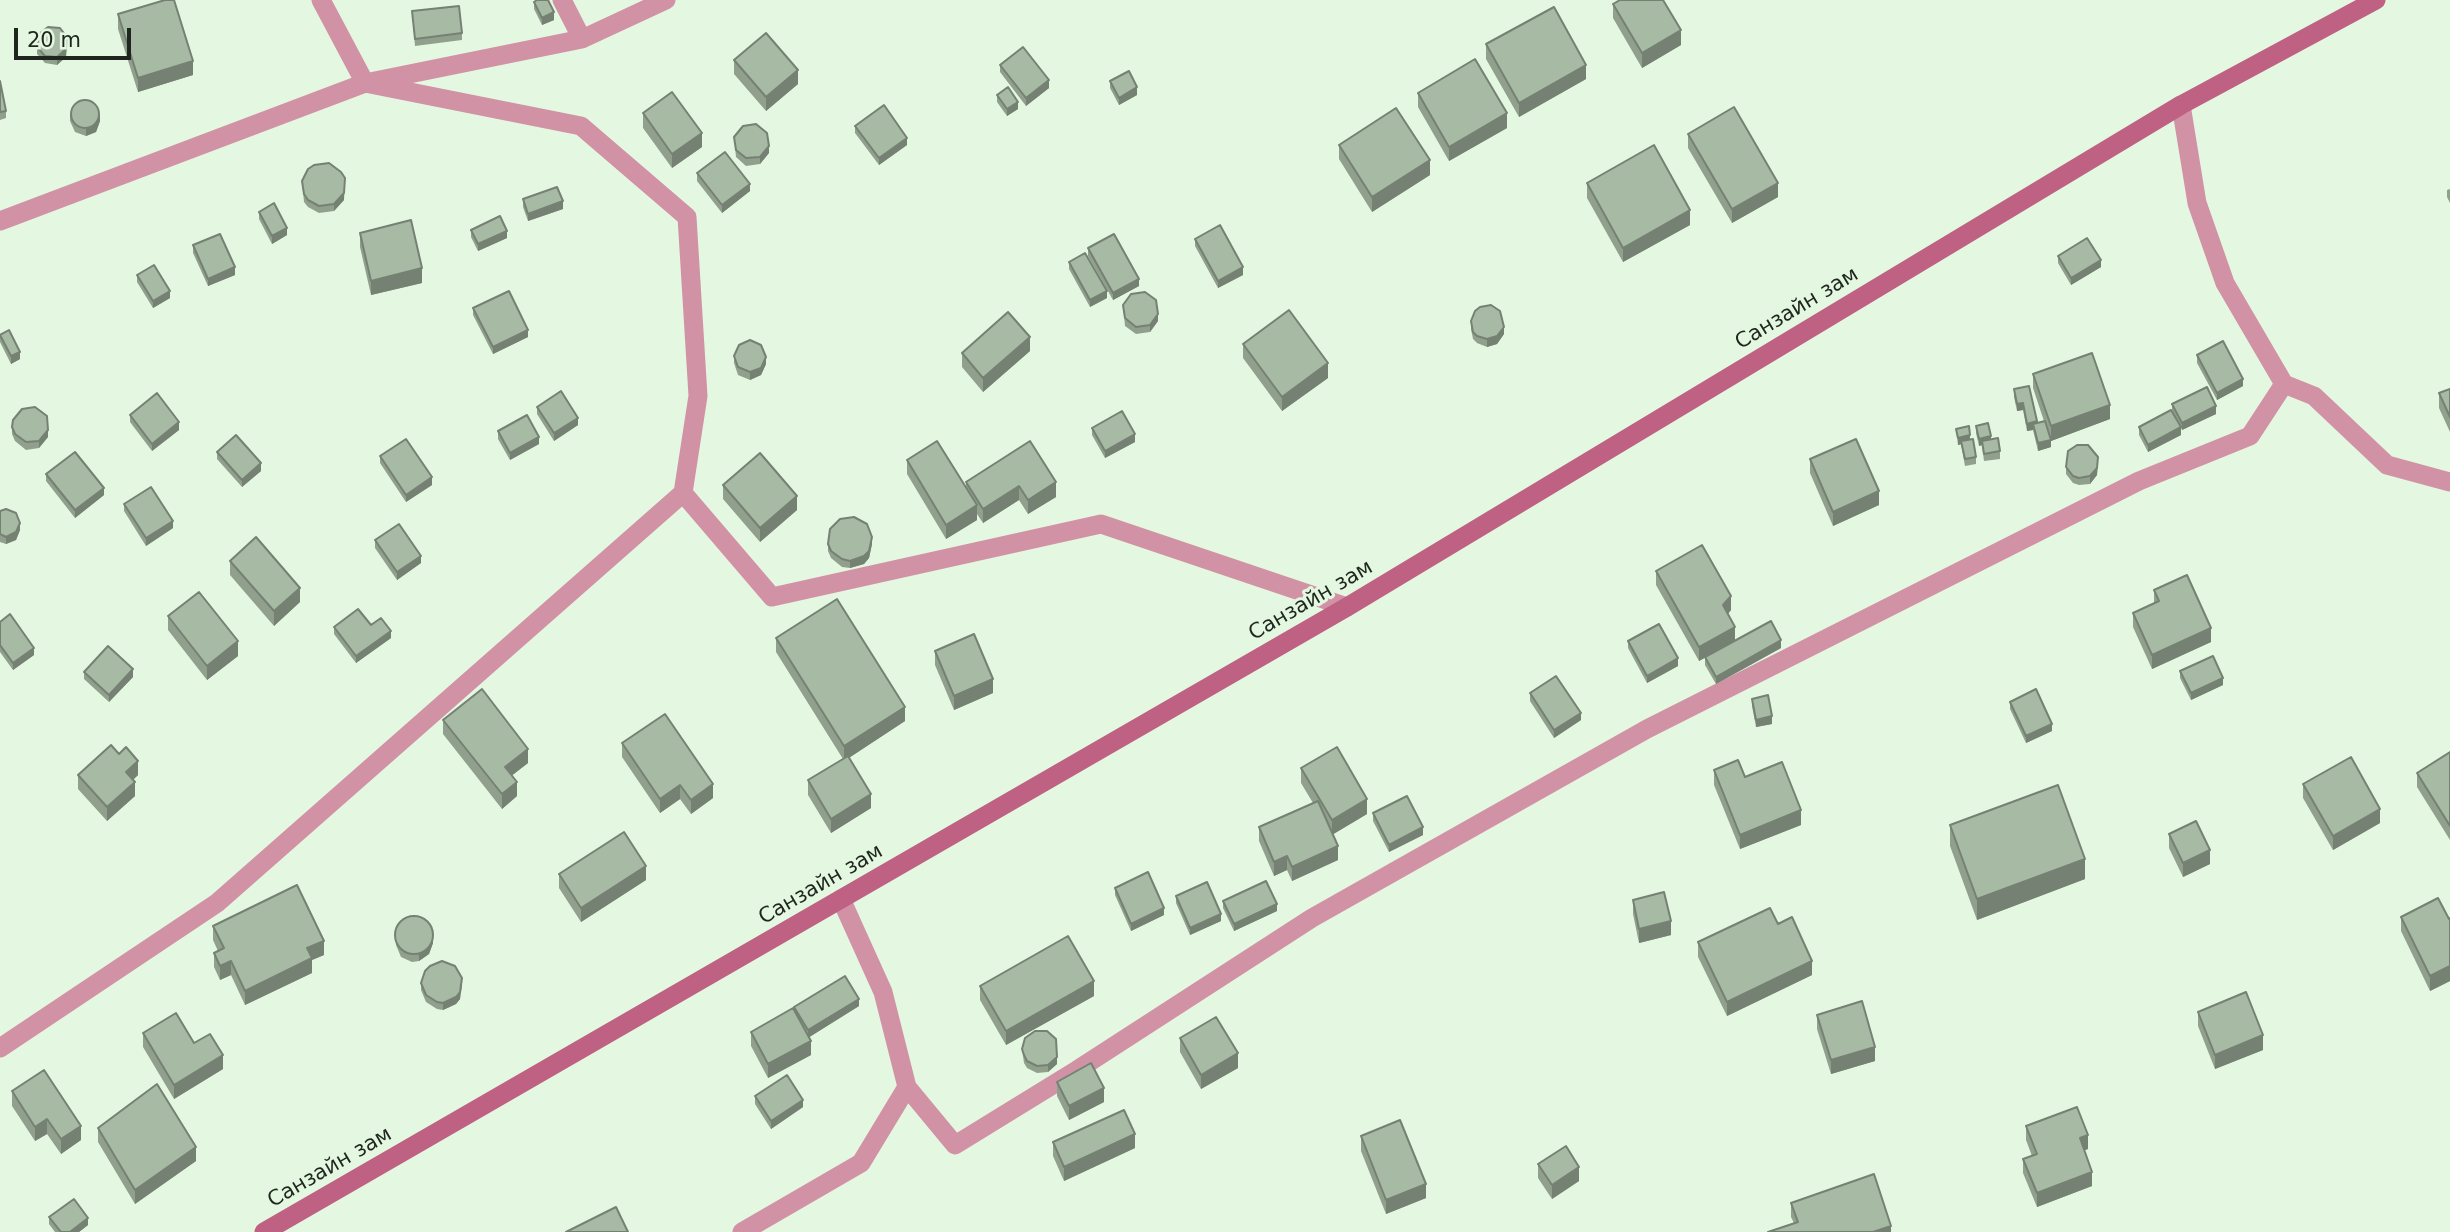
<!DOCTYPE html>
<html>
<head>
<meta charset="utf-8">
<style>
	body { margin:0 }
	#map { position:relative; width:2450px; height:1232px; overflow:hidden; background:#e4f8e1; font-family:"DejaVu Sans",sans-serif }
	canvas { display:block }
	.scale { position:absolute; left:14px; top:28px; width:117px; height:32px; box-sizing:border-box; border:4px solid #1f261e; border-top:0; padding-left:9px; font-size:21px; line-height:24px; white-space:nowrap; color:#1f261e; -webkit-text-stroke:5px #e4f8e1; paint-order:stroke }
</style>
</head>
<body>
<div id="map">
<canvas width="2450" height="1232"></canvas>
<div class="scale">20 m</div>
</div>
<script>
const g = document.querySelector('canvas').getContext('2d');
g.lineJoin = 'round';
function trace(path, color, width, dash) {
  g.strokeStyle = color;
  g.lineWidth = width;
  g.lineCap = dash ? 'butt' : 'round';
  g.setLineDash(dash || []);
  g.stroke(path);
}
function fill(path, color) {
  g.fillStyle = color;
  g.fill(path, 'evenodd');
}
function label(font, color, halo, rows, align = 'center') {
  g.font = font + ' "DejaVu Sans",sans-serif';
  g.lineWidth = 6;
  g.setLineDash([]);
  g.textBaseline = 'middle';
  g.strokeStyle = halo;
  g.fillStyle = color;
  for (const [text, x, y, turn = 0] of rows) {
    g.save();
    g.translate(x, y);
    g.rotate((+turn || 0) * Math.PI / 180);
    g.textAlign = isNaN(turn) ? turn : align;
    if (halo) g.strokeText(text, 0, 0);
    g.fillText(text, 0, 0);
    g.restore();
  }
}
trace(new Path2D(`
	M321,0L365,83
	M562,0L582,39
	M365,83L581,126L687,217L698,396L683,493L772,597L1101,524L1347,607
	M0,221L365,83L582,39L666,0
	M2284,384L2314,396L2387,465L2450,482
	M0,1048L217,903L683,493
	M907,1087L955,1145L1077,1070L1312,918L1647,729L2139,481L2250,436L2284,384L2225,283L2197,203L2181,105
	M742,1232L861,1163L907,1087L883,992L841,899`), '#d292a6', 19);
trace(new Path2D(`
	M264,1232L1347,607L2181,105L2376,0`), '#be6182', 19);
fill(new Path2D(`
	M534,2L554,20L542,25L534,9Z
	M1613,4L1681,45L1642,68L1613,18Z
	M412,11L462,33V40L415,46Z
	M118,14L193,75L138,92L118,29Z
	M1486,44L1586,79L1519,117L1486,59Z
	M67,45L66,57L57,65L45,63L37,54V47Z
	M734,60L798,84L766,111L734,74Z
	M1000,65L1049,88L1026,106L1000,72Z
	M0,81L6,111V118L0,120Z
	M1110,81L1137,95L1119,105L1110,88Z
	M1418,93L1507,128L1449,161L1418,107Z
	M997,95L1018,109L1007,116L997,102Z
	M643,113L702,147L672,168L643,128Z
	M70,114L100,121L96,132L86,136L75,132L70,121Z
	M855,126L907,145L879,165L855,133Z
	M1688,134L1778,197L1732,223L1688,148Z
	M734,137L769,153L760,164L746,166L736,157Z
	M1339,145L1430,175L1372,212L1339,159Z
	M697,173L750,191L722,213L697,181Z
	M302,181L344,200L334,211L319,213L308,207L304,202Z
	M1587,183L1690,225L1623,262L1587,198Z
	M2450,189V203L2447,197V190Z
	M523,199L563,209L528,221L523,207Z
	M259,212L287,235L272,244L259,219Z
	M471,230L507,238L478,251L471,237Z
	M360,233L422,283L371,295L360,247Z
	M1195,239L1243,275L1218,288L1195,246Z
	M193,245L235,275L208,286L193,253Z
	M1088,248L1139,286L1113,300L1088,256Z
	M2058,256L2101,267L2071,285L2058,263Z
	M1069,262L1107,298L1090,307L1069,269Z
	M137,275L170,298L153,308L137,282Z
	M1123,305L1158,321L1150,332L1136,334L1125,326Z
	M473,308L528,337L493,354L473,315Z
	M1471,321L1504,334L1497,344L1487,347L1477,343L1473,339L1471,329Z
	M0,334L20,359L11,364L0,342Z
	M1243,344L1328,378L1282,411L1243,358Z
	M1030,351L983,392L962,367V353Z
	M2197,355L2243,386L2217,400L2197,363Z
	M734,356L766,364L761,375L750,380L738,375L734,363Z
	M2033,374L2110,419L2051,441L2049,435L2051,447L2038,451L2033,430L2027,431L2023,410L2017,411L2014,397V389L2037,423L2044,421L2033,388Z
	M2450,389V432L2439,408V393Z
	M2172,404L2216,414L2182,430L2181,428V435L2148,452L2139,435V427L2172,411Z
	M537,407L578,425L554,441L537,414Z
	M130,415L179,430L152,451L130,422Z
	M1976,426L1991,439L2000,451V459L1984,461L1982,445L1979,446L1976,433Z
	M12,427L48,437L39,448L26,450L15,441L12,434Z
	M1092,428L1135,442L1105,458L1092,435Z
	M1956,429L1970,439L1976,457V464L1965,466L1961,444L1958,445Z
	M498,431L539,444L510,460L498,439Z
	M1030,441L1056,497L1028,514L1019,500L983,523L977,514V520L946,539L907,474V460L966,488V482Z
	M217,452L261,471L242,487L217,459Z
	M380,456L432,485L406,502L380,463Z
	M1810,459L1879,505L1833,526L1810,473Z
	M2098,464L2097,475L2090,484L2079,485L2073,483L2066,474V467Z
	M46,474L104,495L75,518L46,481Z
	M723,485L797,510L760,542L723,499Z
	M124,504L173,528L146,546L124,511Z
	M0,511L20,530L16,540L6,544L0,542Z
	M375,540L421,563L397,580L375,548Z
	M828,544H872L869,558L864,564L850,568L842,567L831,558L828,551Z
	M230,561L300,602L274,626L230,575Z
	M1656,571L1731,610L1728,614L1735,641L1699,661L1656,585Z
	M2154,590L2211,642L2152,669L2133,627V613L2154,604Z
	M168,616L238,656L207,680L168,630Z
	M0,622L34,655L13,670L0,652Z
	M371,625L391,638L356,663L334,634V627Z
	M776,638L905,721L849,758L871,808L831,833L808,795V780L843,759L776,652Z
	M1628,641L1678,666L1647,683L1628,648Z
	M1781,648L1716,684L1705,665V657Z
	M935,651L993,693L954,710L935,665Z
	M2180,671L2223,685L2191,700L2180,678Z
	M84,672L133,677L109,702L84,679Z
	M1530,693L1581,720L1554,738L1530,701Z
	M1752,699L1772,724L1756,727L1752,706Z
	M2010,702L2052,731L2026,743L2010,709Z
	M443,720L528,763L512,775L517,796L502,809L443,734Z
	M622,743L713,798L691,814L680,799L660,813L622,757Z
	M2450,752V840L2417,787V773Z
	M1301,768L1367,814L1333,834L1338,860L1292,881L1287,870L1274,876L1259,841V827L1313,803L1301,783Z
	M1714,770L1745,777L1801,825L1740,849L1714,785Z
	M78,775H138L133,780L135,796L107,821L78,789Z
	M2303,784L2380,823L2333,850L2303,798Z
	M1373,813L1423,835L1389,852L1373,821Z
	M1950,825L2085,879L1977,920L1950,846Z
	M2169,834L2210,864L2183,877L2169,848Z
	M559,874L646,880L581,922L559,888Z
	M1115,888L1164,915L1131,931L1115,895Z
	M1176,896L1221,921L1190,935L1176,903Z
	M1633,900L1671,935L1639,943L1633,914Z
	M1223,901L1277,911L1234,931L1223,908Z
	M2401,917L2450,918V981L2430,991L2401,931Z
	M1778,924L1812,975L1727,1016L1698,957V942Z
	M213,926L324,955L312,960V973L245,1005L231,975L220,980L214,967V953L218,951L213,940Z
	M396,938L433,943L429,954L419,961L412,962L401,957L396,945Z
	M421,983L462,986L460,999L456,1004L443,1010L437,1009L426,1002L421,990Z
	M980,986L1094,996L1006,1045L980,1000Z
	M859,1006L809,1037L811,1055L768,1078L751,1046V1032L794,1010V1007Z
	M2198,1012L2263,1050L2215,1069L2198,1026Z
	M1817,1015L1875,1061L1831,1074L1817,1029Z
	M143,1033L194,1043L223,1069L174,1099L143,1047Z
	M1180,1038L1238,1068L1201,1089L1180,1052Z
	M1022,1049L1057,1064L1048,1072L1037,1073L1027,1068L1024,1063Z
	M1057,1082L1104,1102L1069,1120L1057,1096Z
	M12,1091L81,1140L61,1154L47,1134L35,1141L12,1106Z
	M755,1096L803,1107L771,1129L755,1104Z
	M2026,1126L2088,1149L2084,1150L2092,1186L2037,1207L2023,1173V1159L2032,1156L2026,1140Z
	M98,1128L196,1161L135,1204L98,1142Z
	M1361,1136L1426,1198L1386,1214L1361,1151Z
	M1053,1142L1135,1148L1064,1181L1053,1156Z
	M1538,1164L1579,1181L1552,1199L1538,1178Z
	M1791,1203L1891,1232L1794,1223L1791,1217Z
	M49,1217L88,1225L79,1232H55L49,1224Z`), '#90a08d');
fill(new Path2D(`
	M554,12V20L542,25V18Z
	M1681,30V45L1642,68V53Z
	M67,37L66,57L57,65V57Z
	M193,61V75L138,92V78Z
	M1586,65V79L1519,117V103Z
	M798,70V84L766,111V97Z
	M1049,80V88L1026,106V98Z
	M1137,87V95L1119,105V98Z
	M1018,102V109L1007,116V109Z
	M1507,113V128L1449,161V147Z
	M100,114V121L96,132L86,136V129Z
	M702,133V147L672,168V154Z
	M907,138V145L879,165V158Z
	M769,146V153L760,164V157Z
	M1430,160V175L1372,212V197Z
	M345,178L344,200L334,211V204Z
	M1778,183V197L1732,223V209Z
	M750,184V191L722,213V205Z
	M563,201V209L528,221V214Z
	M1690,210V225L1623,262V248Z
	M287,228V235L272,244V236Z
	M507,231V238L478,251V244Z
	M2101,260V267L2071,285V278Z
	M235,267V275L208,286V279Z
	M1243,267V275L1218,288V281Z
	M422,268V283L371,295V281Z
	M1139,279V286L1113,300V293Z
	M170,291V298L153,308V301Z
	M1107,291V298L1090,307V300Z
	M1158,314V321L1150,332V325Z
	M1504,327V334L1497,344L1487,347V339Z
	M528,330V337L493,354V347Z
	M1030,337V351L983,392V378Z
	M20,352V359L11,364V356Z
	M766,357V364L761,375L750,380V372Z
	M1328,363V378L1282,411V397Z
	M2243,379V386L2217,400V393Z
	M2023,403V410L2017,411V404Z
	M2110,405V419L2051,441V426Z
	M2216,406V414L2182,430V423Z
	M578,418V425L554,441V433Z
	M2037,421V429L2033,424V430L2027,431V424Z
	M179,422V430L152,451V444Z
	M2181,427V435L2148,452V445Z
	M48,430V437L39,448V441Z
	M1135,434V442L1105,458V451Z
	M1970,435V442L1958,445V438Z
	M1991,436V444L1982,441V445L1979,446V439Z
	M539,437V444L510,460V453Z
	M2051,440V447L2038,451V443Z
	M2098,457L2097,475L2090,484V476Z
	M261,463V471L242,487V480Z
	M432,477V485L406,502V495Z
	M1056,482V497L1028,514V500Z
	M1019,486V500L983,523V509Z
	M104,488V495L75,518V510Z
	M1879,491V505L1833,526V512Z
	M797,496V510L760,542V528Z
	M977,505V520L946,539V525Z
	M173,521V528L146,546V538Z
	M20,523V530L16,540L6,544V537Z
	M872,537V544L869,558L864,564L850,568V561Z
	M421,556V563L397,580V572Z
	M300,588V602L274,626V611Z
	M1731,596V610L1723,619V605Z
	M1735,627V641L1699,661V647Z
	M2211,628V642L2152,669V655Z
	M391,631V638L356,663V656Z
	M1781,640V648L1716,684V677Z
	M238,641V656L207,680V666Z
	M34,648V655L13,670V663Z
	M1678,658V666L1647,683V676Z
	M133,669V677L109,702V695Z
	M2223,678V685L2191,700V693Z
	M993,679V693L954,710V696Z
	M905,707V721L844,761V746Z
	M1581,713V720L1554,738V730Z
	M1772,716V724L1756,727V720Z
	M2052,724V731L2026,743V736Z
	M528,749V763L505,781V767Z
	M138,761V775L126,786V772Z
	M135,782V796L107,821V807Z
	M517,782V796L502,809V794Z
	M713,784V798L691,814V800Z
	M680,785V799L660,813V799Z
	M871,794V808L831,833V819Z
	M1367,799V814L1332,835V820Z
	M2380,809V823L2333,850V836Z
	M1801,810V825L1740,849V835Z
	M1423,827V835L1389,852V845Z
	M1338,846V860L1292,881V867Z
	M2210,850V864L2183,877V863Z
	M1287,856V870L1274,876V862Z
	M2085,859V879L1977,920V899Z
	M646,866V880L581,922V908Z
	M1277,904V911L1234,931V924Z
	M1164,908V915L1131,931V924Z
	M1221,914V921L1190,935V928Z
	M1671,921V935L1639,943V929Z
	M433,935V943L429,954L419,961V954Z
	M324,941V955L312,960V973L245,1005V991L307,948Z
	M231,961V975L220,980V966Z
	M1812,961V975L1727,1016V1002Z
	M2450,966V981L2430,991V976Z
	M462,978L460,999L456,1004L443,1010V1003Z
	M1094,981V996L1006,1045V1031Z
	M859,999V1006L808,1038V1030Z
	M2263,1035V1050L2215,1069V1055Z
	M811,1041V1055L768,1078V1064Z
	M1875,1047V1061L1831,1074V1060Z
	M1238,1053V1068L1201,1089V1075Z
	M223,1055V1069L174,1099V1085Z
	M1057,1057V1064L1048,1072V1065Z
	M1104,1088V1102L1069,1120V1106Z
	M803,1100V1107L771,1129V1121Z
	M47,1119V1134L35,1141V1127Z
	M81,1126V1140L61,1154V1139Z
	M1135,1134V1148L1064,1181V1167Z
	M2088,1135V1149L2080,1152V1138Z
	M196,1147V1161L135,1204V1190Z
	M1579,1167V1181L1552,1199V1185Z
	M2092,1172V1186L2037,1207V1193Z
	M1426,1184V1198L1386,1214V1200Z
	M88,1218V1225L79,1232H70Z
	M1891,1226V1232H1873Z`), '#758273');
const building = new Path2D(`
	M165,0H174L193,61L138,78L118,14Z
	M537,0H548L554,12L542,18L534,2Z
	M1620,0H1663L1681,30L1642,53L1613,4Z
	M459,6L462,33L415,39L412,11Z
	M1554,7L1586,65L1519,103L1486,44Z
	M48,27L60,28L67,37L66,49L57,57L45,56L37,47L39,34Z
	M766,33L798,70L766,97L734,60Z
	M1023,47L1049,80L1026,98L1000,65Z
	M1475,59L1507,113L1449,147L1418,93Z
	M1129,71L1137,87L1119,98L1110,81Z
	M0,81L6,111L0,112Z
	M1008,87L1018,102L1007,109L997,95Z
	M672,92L702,133L672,154L643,113Z
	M71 114a14 14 0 1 1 28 0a14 14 0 1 1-28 0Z
	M884,105L907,138L879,158L855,126Z
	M1734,107L1778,183L1732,209L1688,134Z
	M1396,108L1430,160L1372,197L1339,145Z
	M756,124L767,133L769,146L760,157L746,158L736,150L734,137L743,126Z
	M1654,145L1690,210L1623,248L1587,183Z
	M725,152L750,184L722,205L697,173Z
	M329,163L341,172L345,178L344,193L334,204L319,206L308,200L304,194L302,181L308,169L314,165Z
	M557,187L563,201L528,214L523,199Z
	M274,203L287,228L272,236L259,212Z
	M500,216L507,231L478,244L471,230Z
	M411,220L422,268L371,281L360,233Z
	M1220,225L1243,267L1218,281L1195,239Z
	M220,234L235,267L208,279L193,245Z
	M1114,234L1139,279L1113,293L1088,248Z
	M2087,238L2101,260L2071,278L2058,256Z
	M1085,253L1107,291L1090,300L1069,262Z
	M154,265L170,291L153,301L137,275Z
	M509,291L528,330L493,347L473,308Z
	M1145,292L1156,300L1158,314L1150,325L1136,327L1125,318L1123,305L1131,294Z
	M1491,305L1500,311L1504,327L1497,336L1487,339L1477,336L1473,332L1471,321L1475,311L1480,307Z
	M1289,310L1328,363L1282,397L1243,344Z
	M1008,312L1030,337L983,378L962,353Z
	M9,330L20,352L11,356L0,335Z
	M750,340L761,345L766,357L761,368L750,372L738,367L734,356L739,345Z
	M2223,341L2243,379L2217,393L2197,355Z
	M2092,353L2110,405L2051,426L2033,374Z
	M2029,386L2037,421L2027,424L2023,403L2017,404L2014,389Z
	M2207,387L2216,406L2182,423L2172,404Z
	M2450,389V417L2439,393Z
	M561,391L578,418L554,433L537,407Z
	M157,393L179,422L152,444L130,415Z
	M35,407L47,416L48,430L39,441L26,442L15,434L12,427L13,420L22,409Z
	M2171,410L2181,427L2148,445L2139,427Z
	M1122,411L1135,434L1105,451L1092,428Z
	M527,415L539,437L510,453L498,431Z
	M2045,421L2051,440L2038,443L2033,424Z
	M1988,423L1991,436L1979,439L1976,426Z
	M1969,426L1970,435L1958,438L1956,429Z
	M236,435L261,463L242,480L217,452Z
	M1998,438L2000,451L1984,454L1982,441Z
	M406,439L432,477L406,495L380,456Z
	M1856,439L1879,491L1833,512L1810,459Z
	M1973,439L1976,457L1965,459L1961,441Z
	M937,441L977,505L946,525L907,460Z
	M1030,441L1056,482L1028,500L1019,486L983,509L966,482Z
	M2077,445H2088L2098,457L2097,468L2090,476L2079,478L2073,476L2066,467L2068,451Z
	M75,452L104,488L75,510L46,474Z
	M760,453L797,496L760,528L723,485Z
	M151,487L173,521L146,538L124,504Z
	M6,509L16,513L20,523L16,532L6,537L0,534V511Z
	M854,517L867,524L872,537L869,551L864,556L850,561L842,559L831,551L828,544L830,529L840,519Z
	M399,524L421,556L397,572L375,540Z
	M256,537L300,588L274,611L230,561Z
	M1702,545L1731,596L1723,605L1735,627L1699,647L1656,571Z
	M2187,575L2211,628L2152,655L2133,613L2159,601L2154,590Z
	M199,592L238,641L207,666L168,616Z
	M837,599L905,707L844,746L776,638Z
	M358,609L371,625L381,618L391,631L356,656L334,627Z
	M10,614L34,648L13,663L0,645V622Z
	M1771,621L1781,640L1716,677L1705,657Z
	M1659,624L1678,658L1647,676L1628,641Z
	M974,634L993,679L954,696L935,651Z
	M108,646L133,669L109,695L84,672Z
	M2213,656L2223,678L2191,693L2180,671Z
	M1556,676L1581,713L1554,730L1530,693Z
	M482,689L528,749L505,767L517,782L502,794L443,720Z
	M2036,689L2052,724L2026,736L2010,702Z
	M1768,695L1772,716L1756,720L1752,699Z
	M665,714L713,784L691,800L680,785L660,799L622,743Z
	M111,745L119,754L126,747L138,761L126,772L135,782L107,807L78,775Z
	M1337,747L1367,799L1332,820L1301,768Z
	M2450,752V826L2417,773Z
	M848,756L871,794L831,819L808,780Z
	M2351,757L2380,809L2333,836L2303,784Z
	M1738,760L1745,777L1782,762L1801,810L1740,835L1714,770Z
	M2058,785L2085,859L1977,899L1950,825Z
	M1407,796L1423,827L1389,845L1373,813Z
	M1318,801L1338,846L1292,867L1287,856L1274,862L1259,827Z
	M2196,821L2210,850L2183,863L2169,834Z
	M624,832L646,866L581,908L559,874Z
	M1148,872L1164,908L1131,924L1115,888Z
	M1266,881L1277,904L1234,924L1223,901Z
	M1207,882L1221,914L1190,928L1176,896Z
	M297,885L324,941L307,948L312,958L245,991L231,961L220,966L214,953L224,948L213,926Z
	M1664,892L1671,921L1639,929L1633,900Z
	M2438,898L2449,919L2450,918V966L2430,976L2401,917Z
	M1770,908L1778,924L1792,917L1812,961L1727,1002L1698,942Z
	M395 935a19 19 0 1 1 38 0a19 19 0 1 1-38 0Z
	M1068,936L1094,981L1006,1031L980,986Z
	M442,961L455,966L462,978L460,992L456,997L443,1003L437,1002L426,995L421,983L425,971L430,966Z
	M845,976L859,999L808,1030L794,1007Z
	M2246,992L2263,1035L2215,1055L2198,1012Z
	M1862,1001L1875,1047L1831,1060L1817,1015Z
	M793,1008L811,1041L768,1064L751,1032Z
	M176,1013L194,1043L210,1034L223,1055L174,1085L143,1033Z
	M1216,1017L1238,1053L1201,1075L1180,1038Z
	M1035,1031H1047L1056,1039L1057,1057L1048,1065L1037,1066L1027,1061L1024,1055L1022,1049L1025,1038Z
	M1091,1063L1104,1088L1069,1106L1057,1082Z
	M44,1070L81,1126L61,1139L47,1119L35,1127L12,1091Z
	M787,1075L803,1100L771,1121L755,1096Z
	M157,1084L196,1147L135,1190L98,1128Z
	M2077,1107L2088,1135L2080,1138L2092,1172L2037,1193L2023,1159L2037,1154L2026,1126Z
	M1124,1110L1135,1134L1064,1167L1053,1142Z
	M1400,1120L1426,1184L1386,1200L1361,1136Z
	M1566,1146L1579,1167L1552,1185L1538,1164Z
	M1874,1174L1891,1226L1873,1232H1768L1798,1222L1791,1203Z
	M74,1199L88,1218L70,1232H61L49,1217Z
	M616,1207L628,1232H566Z`);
fill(building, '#a7baa4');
trace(building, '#758273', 2);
label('21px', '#1f261e', '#e4f8e1', [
	["Санзайн зам",1797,309,-31],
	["Санзайн зам",1311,601,-30],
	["Санзайн зам",821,885,-30],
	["Санзайн зам",330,1168,-30]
]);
</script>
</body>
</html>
